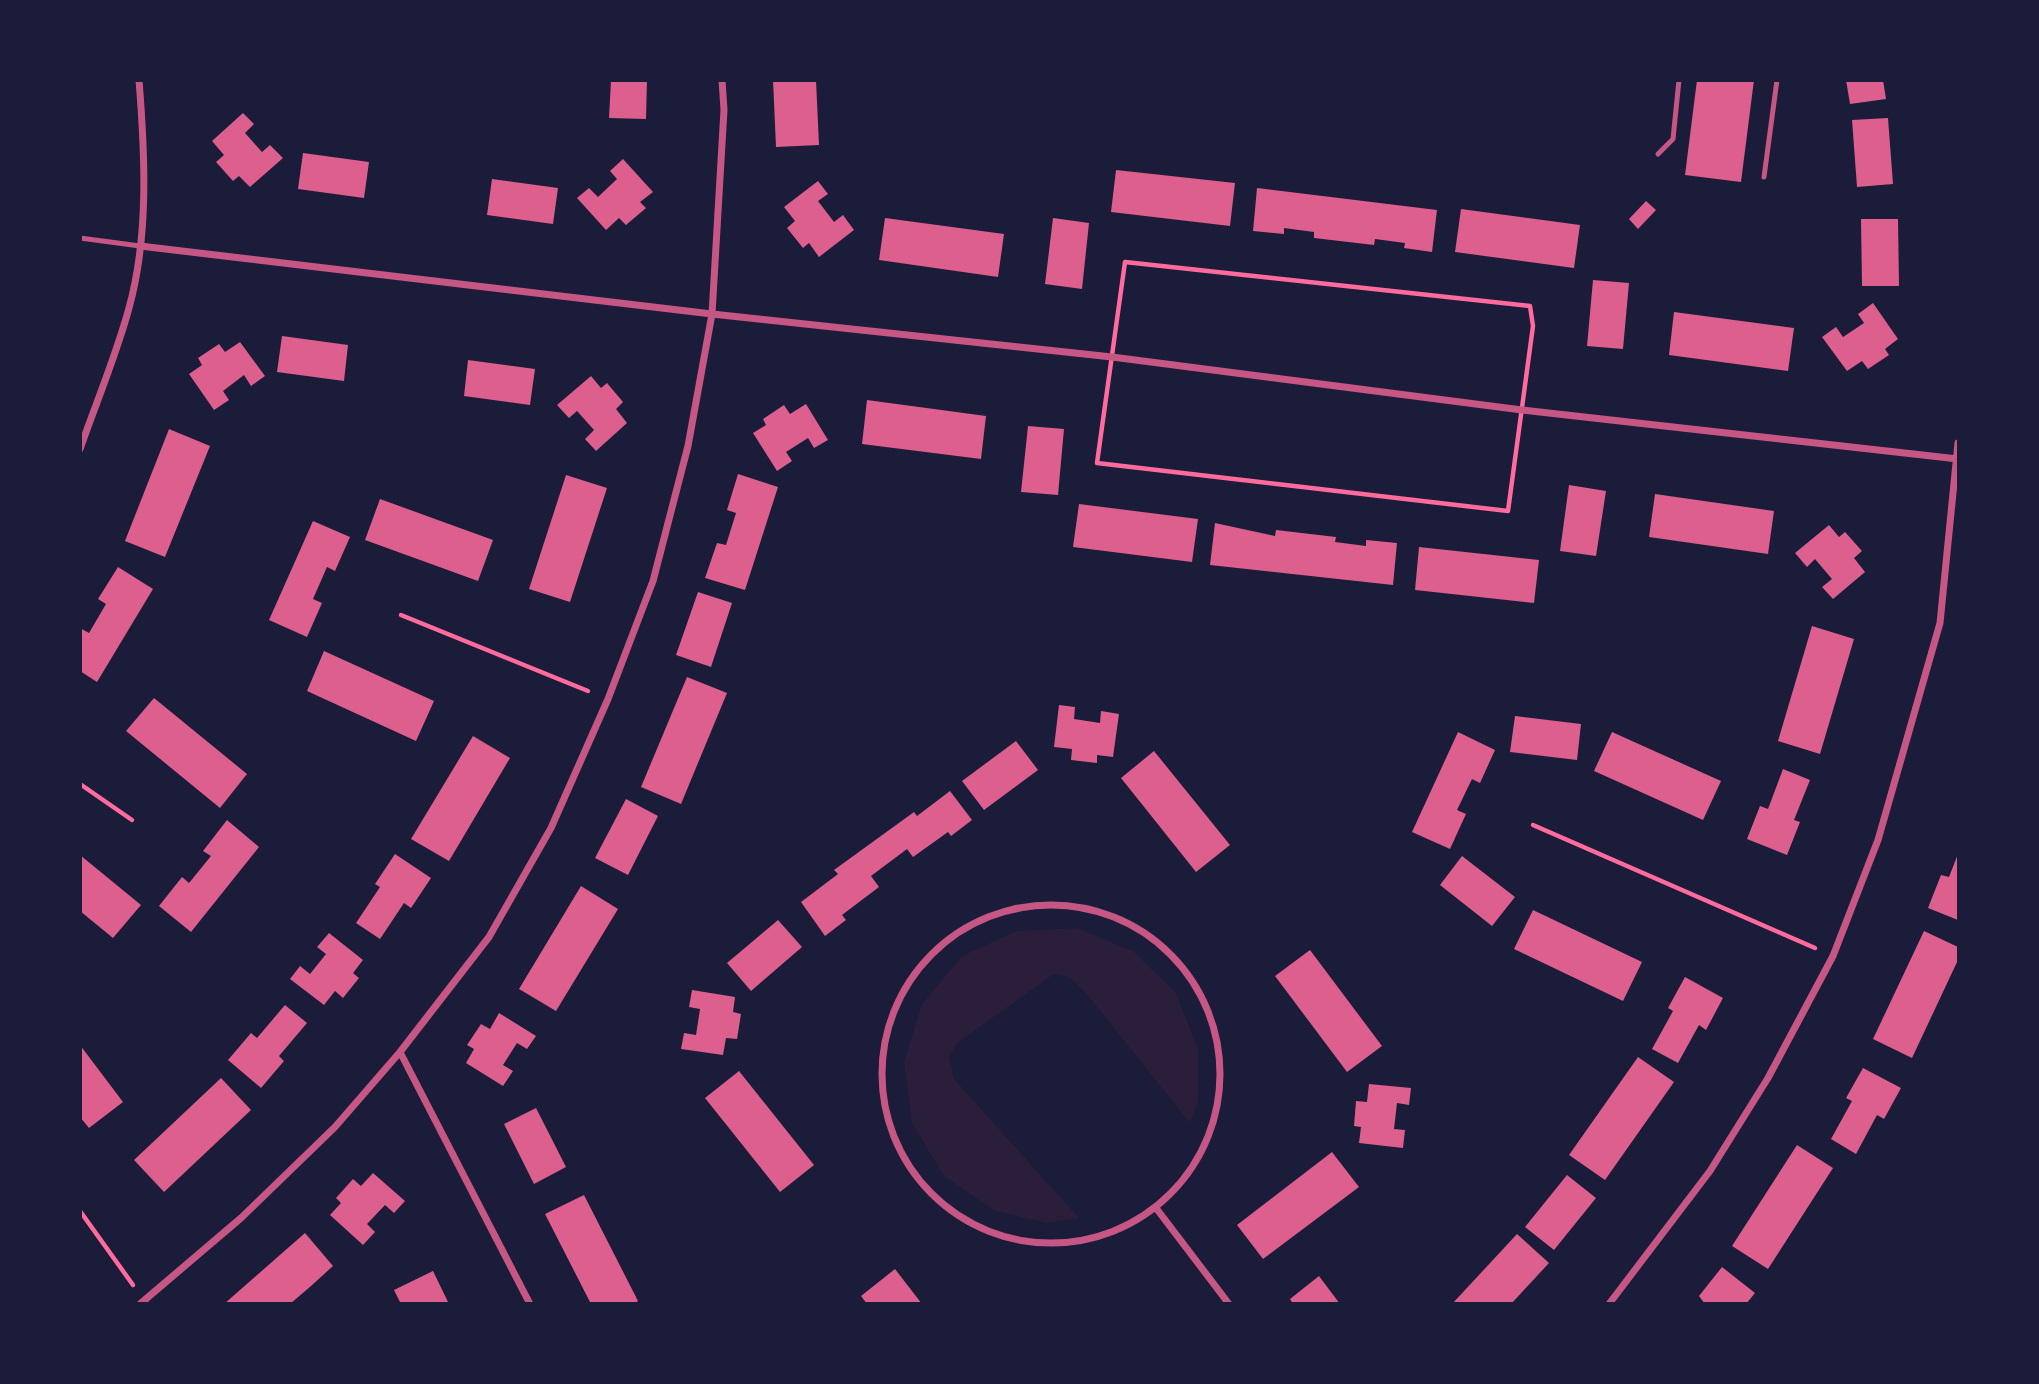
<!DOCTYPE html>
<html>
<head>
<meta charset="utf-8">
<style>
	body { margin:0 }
	#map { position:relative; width:2039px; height:1384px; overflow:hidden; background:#1b1b3a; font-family:"Alegreya Sans",sans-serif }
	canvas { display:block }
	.frame { position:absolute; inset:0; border:82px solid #1b1b3a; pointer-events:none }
</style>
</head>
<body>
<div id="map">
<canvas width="2039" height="1384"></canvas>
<div class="frame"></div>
</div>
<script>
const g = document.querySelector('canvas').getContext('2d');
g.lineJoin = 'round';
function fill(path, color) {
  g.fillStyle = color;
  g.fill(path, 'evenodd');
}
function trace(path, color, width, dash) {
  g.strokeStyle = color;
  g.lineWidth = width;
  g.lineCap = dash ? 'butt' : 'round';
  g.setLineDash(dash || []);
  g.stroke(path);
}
fill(new Path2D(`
	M1077,928L1133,951L1176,993L1198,1049V1102L1190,1123L1086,993L1069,977L1054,974L957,1043L949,1057L954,1079L1079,1218L1047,1223L995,1211L944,1176L912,1123L904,1062L922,1004L962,956L1017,931Z`), '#2a1e3b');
fill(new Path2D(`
	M611,80H647L646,119L609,118Z
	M773,80H816L819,145L776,147Z
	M1697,80H1754L1741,182L1685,175Z
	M1846,80H1883L1886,99L1850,104Z
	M243,113L254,124L245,133L262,152L270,145L283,158L250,187L239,176L233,181L216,162L224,155L212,141Z
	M1888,118L1893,184L1857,187L1852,120Z
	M303,153L369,162L364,198L298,189Z
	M623,159L653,192L640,202L646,208L626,225L619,218L606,230L577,198L589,188L598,197L617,179L610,171Z
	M1116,170L1235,183L1230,226L1111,212Z
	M492,179L558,188L553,224L487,215Z
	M818,181L828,194L818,201L834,222L843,215L854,230L819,257L809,243L803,248L787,228L795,221L784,207Z
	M1257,188L1437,210L1432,252L1404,248L1405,243L1375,239L1374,245L1314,238V232L1284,228V234L1253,231Z
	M1646,201L1656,210L1638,229L1629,219Z
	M1461,209L1580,225L1574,268L1455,252Z
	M885,218L1004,234L998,277L879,260Z
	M1053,218L1089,223L1082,289L1045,284Z
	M1861,219H1898L1899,286H1862Z
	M1593,280L1629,283L1623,349L1587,346Z
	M1873,303L1898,339L1885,349L1889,355L1868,369L1862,361L1847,371L1822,337L1836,327L1843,337L1864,323L1858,314Z
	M1674,312L1794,328L1788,371L1669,355Z
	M282,336L348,345L344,381L277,372Z
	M240,342L265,376L251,386L244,375L223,391L229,400L214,410L189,374L202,365L198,358L219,344L225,352Z
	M468,360L535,369L530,405L464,396Z
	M591,376L601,388L607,383L623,402L616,409L627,423L596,451L585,439L594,430L577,411L569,418L557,405Z
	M867,400L986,416L981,459L862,444Z
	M806,404L828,440L814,448L808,438L786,452L792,461L777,471L753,433L766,425L763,419L784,405L790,414Z
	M1028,426L1064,429L1058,495L1021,492Z
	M169,429L210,446L165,557L125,541Z
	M738,474L778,487L745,590L705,578L717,543L726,545L736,513L727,510Z
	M566,475L607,488L570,602L529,589Z
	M1569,485L1606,491L1596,556L1560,551Z
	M1655,494L1774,511L1768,554L1649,537Z
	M380,499L493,540L478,581L365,540Z
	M1079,504L1198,519L1192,562L1073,547Z
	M313,521L350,537L335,571L327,567L313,599L322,603L307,637L269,620Z
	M1215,523L1275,536L1276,530L1336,537L1335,542L1366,546V540L1397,543L1393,585L1210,565Z
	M1829,525L1839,537L1845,532L1862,551L1854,558L1865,572L1833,599L1822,587L1832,579L1815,559L1807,567L1795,553Z
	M1419,547L1539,560L1534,603L1415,590Z
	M118,567L153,589L97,682L80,671V628L89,633L106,604L98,599Z
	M698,592L732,603L711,667L676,655Z
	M1812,626L1854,639L1820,754L1778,741Z
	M324,651L434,701L416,741L307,691Z
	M687,677L727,693L681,804L641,787Z
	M154,698L247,774L220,808L126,731Z
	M1059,705L1075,707L1074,719L1100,723L1101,711L1119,714L1113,757L1097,755V763L1071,760L1072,749L1054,747Z
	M1515,716L1581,724L1577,760L1510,752Z
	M1458,732L1495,750L1480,783L1472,779L1457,810L1466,814L1450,849L1412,832Z
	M1612,732L1721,781L1703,820L1594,771Z
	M473,736L510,758L449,861L411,839Z
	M1016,741L1038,770L984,810L962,781Z
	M1154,751L1230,845L1196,872L1121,778Z
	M1783,769L1810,780L1794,820L1800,822L1787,855L1747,839L1760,806L1768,809Z
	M950,791L972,820L951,836L948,832L913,857L907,849L871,876L879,887L842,915L846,920L825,936L801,902L838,874L834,870L914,812L917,816Z
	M626,799L658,816L628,875L595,858Z
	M227,820L259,847L191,932L159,906L182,877L189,883L211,856L203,851Z
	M395,854L431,878L411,908L404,903L380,939L356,923L380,887L375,884Z
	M1958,854V920L1928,908L1941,875L1949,877Z
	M80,855L141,905L113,938L80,911Z
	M1462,856L1515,897L1492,926L1440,885Z
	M581,886L618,909L556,1011L519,989Z
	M1533,910L1642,962L1623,1001L1514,949Z
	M778,920L802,947L751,991L727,963Z
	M1924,931L1958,947V960L1912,1058L1873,1039Z
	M329,933L363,960L353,973L359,978L343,998L335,991L324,1005L290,979L300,966L310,974L326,954L317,947Z
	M1310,950L1382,1046L1347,1072L1275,976Z
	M1685,977L1723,998L1706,1030L1699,1025L1678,1063L1652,1049L1673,1011L1668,1008Z
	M692,990L735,997L733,1012L741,1014L737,1039L726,1038L723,1055L681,1049L684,1033L696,1035L700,1009L689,1007Z
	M285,1005L307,1023L279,1056L284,1061L261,1088L228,1060L251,1033L257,1038Z
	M499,1013L536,1036L527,1049L517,1043L503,1065L513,1071L503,1086L466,1063L474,1049L467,1045L481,1024L490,1029Z
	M80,1045L123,1102L89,1128L80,1117Z
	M1638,1057L1674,1082L1605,1180L1569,1155Z
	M1863,1068L1901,1088L1884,1119L1877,1115L1856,1154L1831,1139L1852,1101L1846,1098Z
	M739,1071L814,1165L780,1192L705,1098Z
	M221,1078L251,1110L164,1192L134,1160Z
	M1369,1084L1411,1088L1409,1105L1397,1103L1394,1129L1405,1130L1403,1148L1359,1143L1361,1127L1354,1126L1356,1101L1367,1102Z
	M536,1108L566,1167L534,1184L504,1124Z
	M1797,1145L1833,1168L1768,1269L1732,1246Z
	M1332,1152L1359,1187L1263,1259L1237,1225Z
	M373,1173L405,1201L394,1213L385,1205L367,1224L375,1232L363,1245L330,1215L341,1203L336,1198L353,1179L361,1186Z
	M1567,1175L1596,1198L1554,1250L1525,1227Z
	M584,1195L638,1301L634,1304H591L545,1214Z
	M305,1233L333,1266L311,1286L290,1304H224Z
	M1517,1234L1549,1263L1511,1304H1452Z
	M1722,1267L1755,1293L1746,1304H1705L1699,1296Z
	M895,1269L922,1304H867L861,1296Z
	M433,1271L449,1304H401L394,1290Z
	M1319,1276L1340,1304H1293L1290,1299Z`), '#dd5f8e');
trace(new Path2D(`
	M1125,262L1530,306L1533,326L1508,511L1097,463Z
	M401,615L588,691
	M80,784L132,820
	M1533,825L1815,948
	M80,1211L133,1285`), '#ff6b9d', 4.5);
trace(new Path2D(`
	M1658,154L1673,139L1679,80
	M1764,177L1777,80
	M80,238L140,246`), '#c65784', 5);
trace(new Path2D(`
	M140,246L712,314L1112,357L1522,410L1958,459
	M80,449C96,403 116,356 129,308C149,236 145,155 139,80
	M882 1074a169 169 0 1 1 338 0a169 169 0 1 1-338 0Z
	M400,1052L530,1304
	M1156,1208L1229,1304
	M140,1304L241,1218L335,1127L400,1052L489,937L551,828L608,699L653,581L688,446L712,314L724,110L722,80
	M1609,1304L1710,1171L1768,1078L1833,956L1878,840L1940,623L1958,443`), '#c65784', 7);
</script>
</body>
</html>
